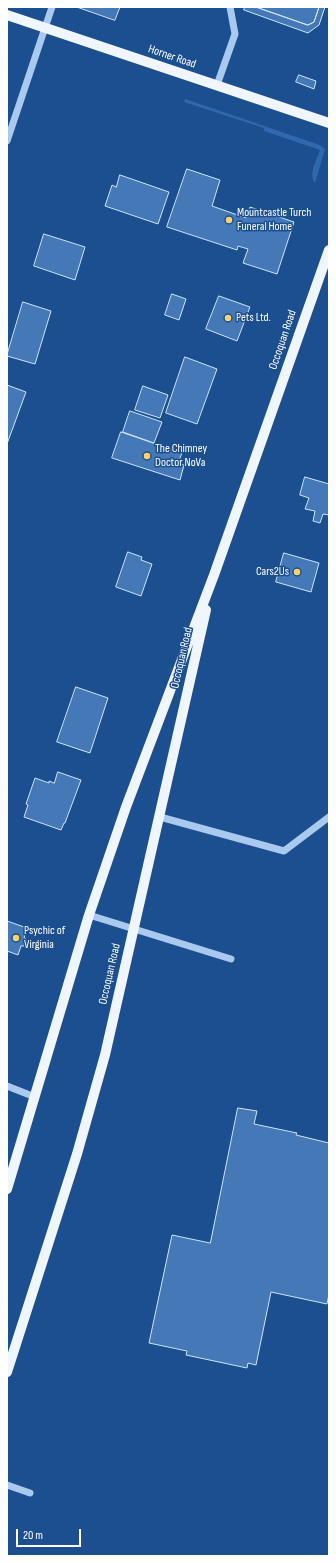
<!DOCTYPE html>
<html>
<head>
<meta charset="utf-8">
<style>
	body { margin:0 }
	#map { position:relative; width:336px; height:1563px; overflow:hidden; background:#1b4f8f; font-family:"Sofia Sans Condensed",sans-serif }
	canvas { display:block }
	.frame { position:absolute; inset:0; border:8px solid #fff; pointer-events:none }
	.scale { position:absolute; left:16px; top:1529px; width:65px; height:18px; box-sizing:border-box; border:2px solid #fff; border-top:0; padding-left:5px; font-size:12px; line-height:14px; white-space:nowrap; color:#fff; -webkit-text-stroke:3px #1b4f8f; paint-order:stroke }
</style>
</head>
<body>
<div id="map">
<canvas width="336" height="1563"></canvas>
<div class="frame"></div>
<div class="scale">20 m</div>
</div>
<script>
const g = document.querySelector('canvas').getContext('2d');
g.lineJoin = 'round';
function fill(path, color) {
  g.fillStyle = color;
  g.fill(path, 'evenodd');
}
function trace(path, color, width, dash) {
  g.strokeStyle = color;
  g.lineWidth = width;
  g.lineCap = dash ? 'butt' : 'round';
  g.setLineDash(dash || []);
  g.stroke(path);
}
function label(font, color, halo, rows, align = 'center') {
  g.font = font + ' "Sofia Sans Condensed",sans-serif';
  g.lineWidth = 3;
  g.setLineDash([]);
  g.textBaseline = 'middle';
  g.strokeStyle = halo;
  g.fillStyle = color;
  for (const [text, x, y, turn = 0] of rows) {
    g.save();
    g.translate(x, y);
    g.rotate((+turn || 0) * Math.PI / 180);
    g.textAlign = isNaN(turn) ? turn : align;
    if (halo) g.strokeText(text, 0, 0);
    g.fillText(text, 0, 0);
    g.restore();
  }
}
fill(new Path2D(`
	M185,99L320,145L325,149L315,183C308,174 317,160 320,150L264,131V128L184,102Z`), '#2e69ad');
const building = new Path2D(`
	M77,7H120L115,20Z
	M245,7H256L308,25L314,22L319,7H325L319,25L308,33L244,10Z
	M256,7H319L314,22L308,25Z
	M299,75L316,81L314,89L296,82Z
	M187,169L220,180L212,206L246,218L250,207L294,222L277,274L243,263L248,249L238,246L237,250L167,227Z
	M120,175L169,192L158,224L105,206L112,185L116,187Z
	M44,234L85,247L75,280L34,266Z
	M172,294L186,299L179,320L165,315Z
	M219,296L250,307L237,341L206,329Z
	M23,302L51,311L35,364L7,356Z
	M185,357L217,369L197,424L166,413Z
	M7,385L26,392L7,444Z
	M143,386L168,395L160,418L135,410Z
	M130,411L162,422L154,443L123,432Z
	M121,432L182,453L178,463L184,465L180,480L112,458Z
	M305,477L329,484V515L323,514L320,523L313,521L315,511L305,509L309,498L300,495Z
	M128,552L142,557L141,560L152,564L141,596L116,587Z
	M284,553L319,563L311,592L276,582Z
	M76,687L108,698L90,753L57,742Z
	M58,772L81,780L65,823H64L61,830L24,817L28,805L26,804L35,778L49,783V781L54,783Z
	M7,921L27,928L24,938L26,939L24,946H21L18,955L7,951Z
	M238,1108L257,1111L254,1124L297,1133L296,1135L329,1143V1294L327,1304L271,1292L256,1365L248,1363L247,1368L186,1355L187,1351L149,1343L172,1235L210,1243Z`);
fill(building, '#4478b7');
trace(building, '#cfe3fa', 1);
trace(new Path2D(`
	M217,85L235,34L230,7
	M7,141L52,7
	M160,817L284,851L329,817
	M89,915L231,959
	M7,1086L35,1097
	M7,1485L30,1493`), '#a9c9ee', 7);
trace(new Path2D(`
	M7,15L329,123
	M7,1189L89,915L126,807L214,575L329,250
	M7,1372L77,1154L105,1055L206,610`), '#f0f6ff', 10);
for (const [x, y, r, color] of [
	[229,220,4,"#ffd166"],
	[228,318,4,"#ffd166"],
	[147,456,4,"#ffd166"],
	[297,572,4,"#ffd166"],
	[16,938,4,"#ffd166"]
]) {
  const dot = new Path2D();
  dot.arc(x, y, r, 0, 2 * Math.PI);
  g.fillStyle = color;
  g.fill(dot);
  trace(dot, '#1b4f8f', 1.5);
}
label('12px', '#fff', '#1b4f8f', [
	["Horner Road",172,57,19],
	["Occoquan Road",283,340,-71],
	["Occoquan Road",182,658,-77],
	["Occoquan Road",110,974,-77]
]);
label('12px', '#fff', '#1b4f8f', [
	["Mountcastle Turch",237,213],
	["Funeral Home",237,227],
	["Pets Ltd.",236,318],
	["The Chimney",155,449],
	["Doctor NoVa",155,463],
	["Cars2Us",289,572,"right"],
	["Psychic of",24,931],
	["Virginia",24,945]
], 'left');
</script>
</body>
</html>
